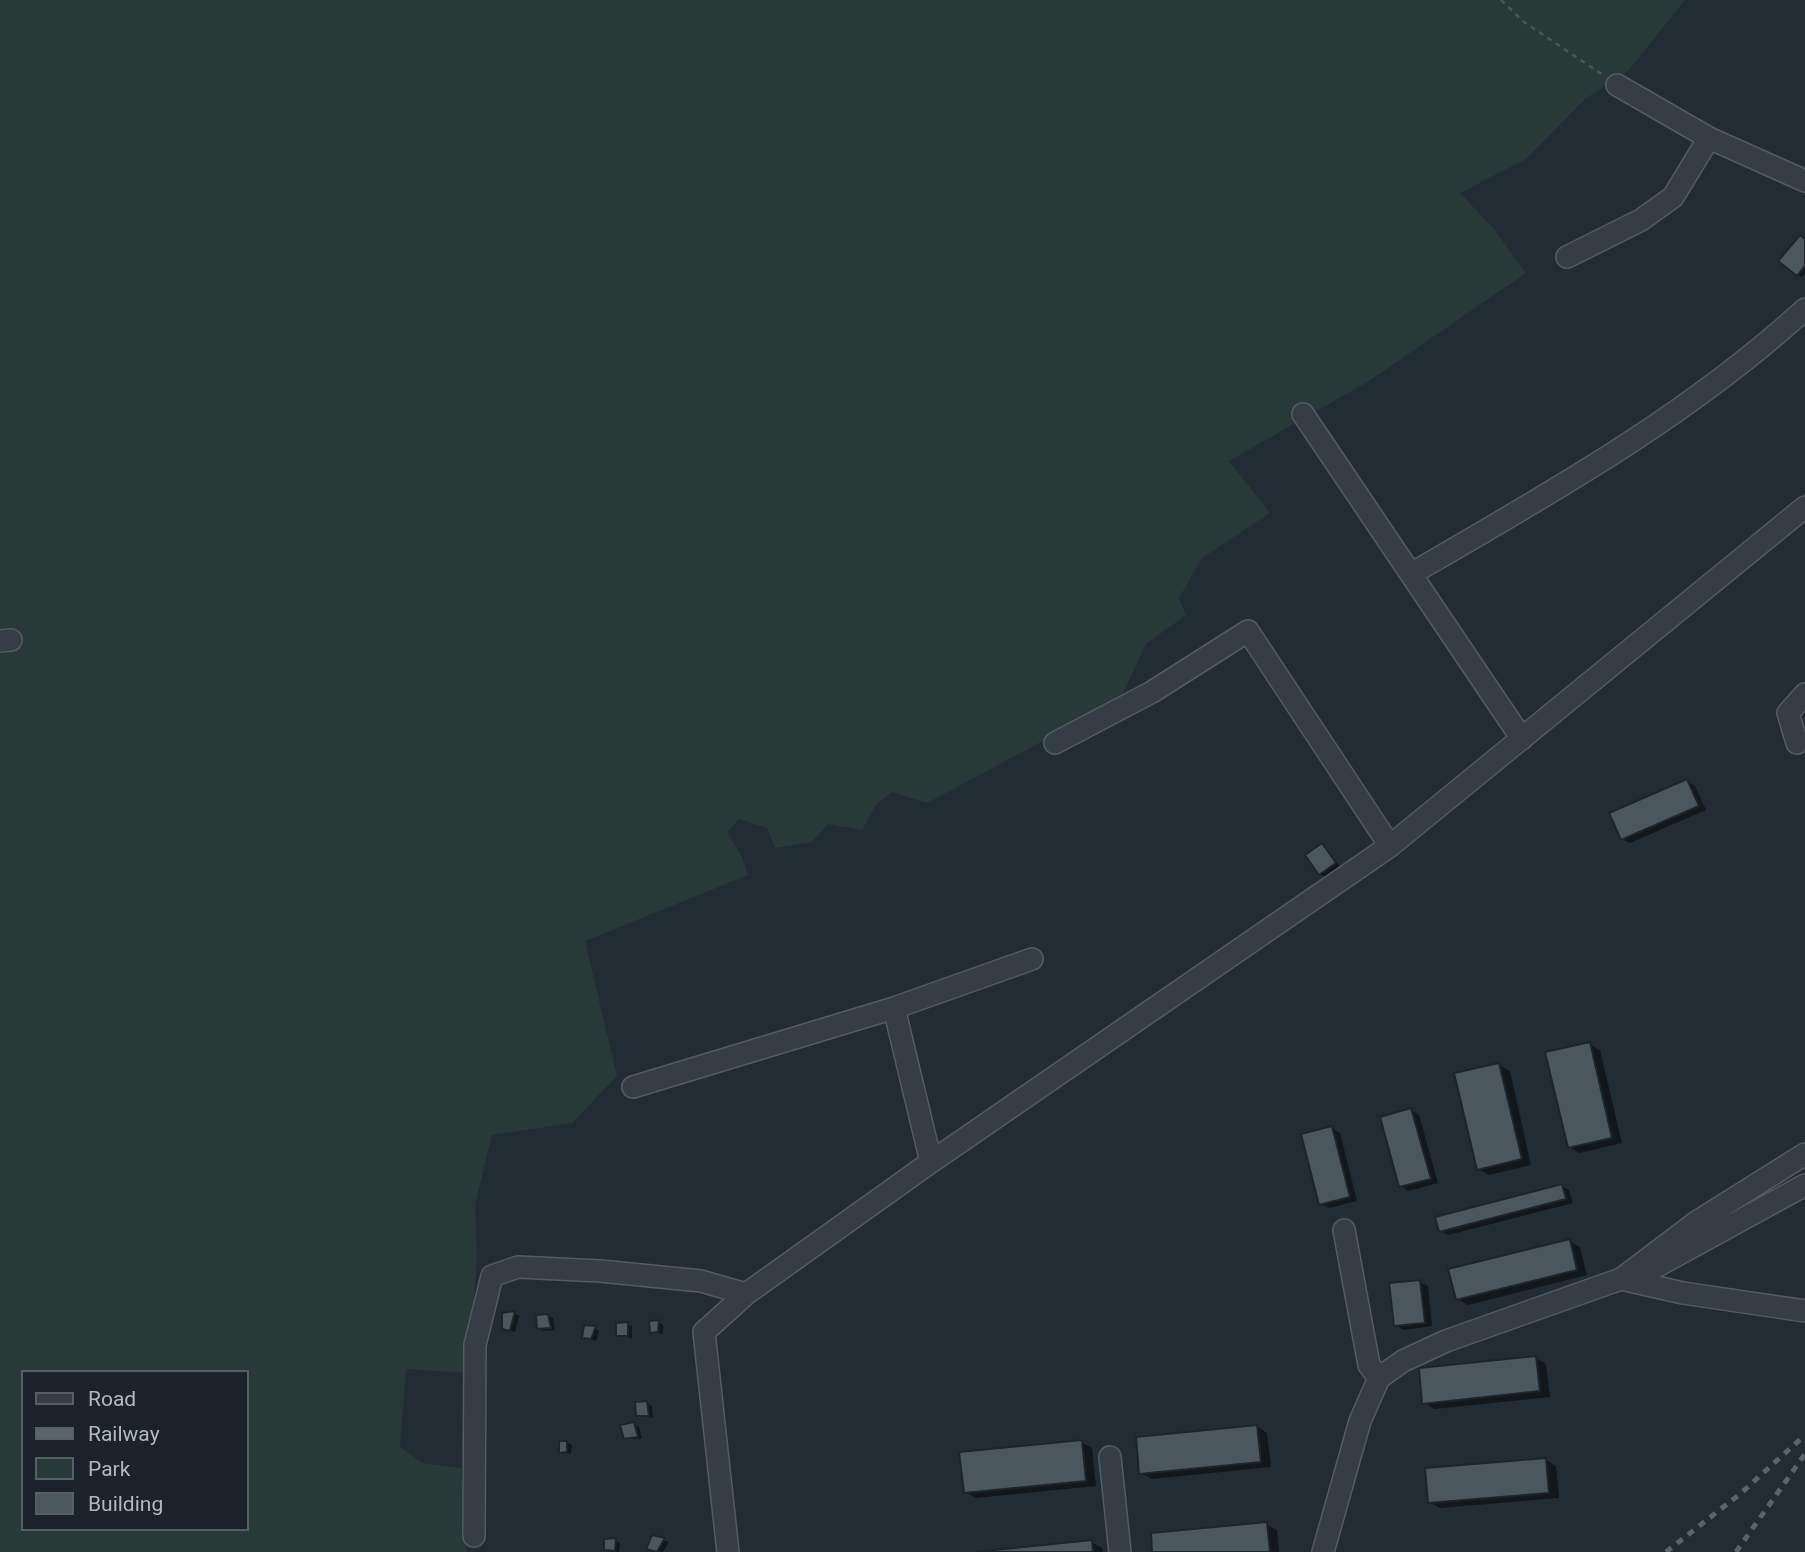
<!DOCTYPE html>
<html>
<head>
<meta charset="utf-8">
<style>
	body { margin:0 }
	#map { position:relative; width:1805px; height:1552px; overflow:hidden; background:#222c34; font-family:Roboto,sans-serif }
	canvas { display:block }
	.legend { position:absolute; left:21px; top:1370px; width:228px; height:161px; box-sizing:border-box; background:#1a2329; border:2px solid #565f66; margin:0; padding:9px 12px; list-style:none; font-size:21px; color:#afb9c1 }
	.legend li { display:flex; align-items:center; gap:14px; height:35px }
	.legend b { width:35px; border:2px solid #565f66 }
</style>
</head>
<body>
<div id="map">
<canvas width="1805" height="1552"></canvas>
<ul class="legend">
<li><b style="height:9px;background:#353e45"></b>Road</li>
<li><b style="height:9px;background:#59646d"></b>Railway</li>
<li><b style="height:19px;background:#283a37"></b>Park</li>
<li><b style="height:19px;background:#4a575f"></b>Building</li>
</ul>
</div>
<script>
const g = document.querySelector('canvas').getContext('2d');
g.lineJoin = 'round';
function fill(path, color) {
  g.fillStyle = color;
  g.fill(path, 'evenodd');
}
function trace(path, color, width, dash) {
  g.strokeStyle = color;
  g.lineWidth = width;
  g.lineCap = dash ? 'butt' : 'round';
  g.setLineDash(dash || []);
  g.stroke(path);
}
fill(new Path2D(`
	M0,0H1685L1629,70L1585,99L1526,159L1460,193L1494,229L1526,273L1369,381L1229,461L1270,513L1202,558L1179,598L1186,615L1146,644L1123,693L1088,717L927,803L892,792L875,806L862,830L828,824L812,842L775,848L767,828L739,819L727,832L742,857L748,875L585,941L617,1076L572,1123L492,1135L475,1205L477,1256L468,1373L406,1369L400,1447L423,1463L461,1468L467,1552H0ZM23,1372H247V1529H23Z`), '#283a37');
fill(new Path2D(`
	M1805,240V274L1802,277L1798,275Z
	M1687,781L1695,786L1706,810L1630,843L1622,839Z
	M1322,845L1340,866L1325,877L1320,874Z
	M1589,1044L1600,1050L1622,1143L1580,1153L1569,1147Z
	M1499,1065L1510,1071L1531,1165L1489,1175L1478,1169Z
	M1411,1110L1419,1115L1438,1183L1408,1191L1401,1186Z
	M1332,1128L1340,1133L1357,1201L1329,1208L1321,1204Z
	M1562,1186L1569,1190L1573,1203L1448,1235L1440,1231Z
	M1569,1241L1580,1247L1587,1275L1468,1305L1457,1299Z
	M1420,1282L1428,1286L1432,1326L1403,1330L1396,1325Z
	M514,1313L519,1316L515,1332L508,1330L503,1314Z
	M548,1316L553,1318L555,1330L543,1331L539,1328Z
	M658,1322L663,1325V1334L651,1332Z
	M627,1324L632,1326V1338L618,1335Z
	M595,1328L599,1331L596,1341L583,1337Z
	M1536,1358L1546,1364L1550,1397L1435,1409L1424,1403Z
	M647,1403L652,1406L653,1418L638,1415Z
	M634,1424L639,1427L642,1439L625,1438Z
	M1257,1426L1267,1433L1271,1467L1152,1479L1141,1473Z
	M567,1442L572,1445L571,1454L561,1452Z
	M1081,1442L1092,1448L1096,1486L976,1498L965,1492Z
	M1546,1460L1556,1466L1559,1498L1440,1508L1429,1502Z
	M1266,1524L1277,1530L1279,1552H1154Z
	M653,1537L669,1542L663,1552L648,1549Z
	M615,1540L620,1543L619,1552L606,1549Z
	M1092,1542L1102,1548L1103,1552H991Z`), '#0007');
const building = new Path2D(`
	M1800,235L1805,239V266L1797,276L1778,261Z
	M1687,779L1699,806L1621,840L1609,813Z
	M1322,843L1336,863L1319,875L1305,855Z
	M1590,1042L1612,1138L1568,1148L1545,1052Z
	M1499,1063L1522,1159L1477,1170L1454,1073Z
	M1411,1108L1431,1179L1399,1187L1380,1117Z
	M1332,1126L1350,1197L1319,1205L1301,1134Z
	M1562,1184L1566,1199L1439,1232L1435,1217Z
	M1570,1239L1577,1270L1456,1300L1448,1269Z
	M1420,1280L1425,1323L1394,1326L1389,1283Z
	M515,1311L510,1331L502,1329V1313Z
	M548,1314L551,1328L537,1329L536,1315Z
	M659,1320L658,1332L650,1333L649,1321Z
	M628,1322V1336H616V1323Z
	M584,1325L596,1326L591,1339L582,1338Z
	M1536,1356L1540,1391L1422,1404L1419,1368Z
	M647,1401L649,1416H636L635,1402Z
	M634,1422L638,1437L624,1439L620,1425Z
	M1257,1425L1261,1462L1139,1474L1136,1437Z
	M1082,1440L1086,1481L964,1493L959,1452Z
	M559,1441H567V1452L559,1453Z
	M1546,1458L1549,1493L1428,1503L1425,1468Z
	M1267,1522L1270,1552H1152L1151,1533Z
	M652,1535L665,1538L657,1552L646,1549Z
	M616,1538L615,1551L604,1550V1539Z
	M1092,1540L1093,1552H975Z`);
fill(building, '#4a575f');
trace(building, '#1c252b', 2);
const minor = new Path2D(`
	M1617,85L1709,138L1805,181
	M1567,257L1641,220L1673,197L1709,138
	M1303,414L1522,739
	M1411,574C1547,495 1688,416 1805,309
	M0,641L11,640
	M1055,743L1152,692L1248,631L1390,846
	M1797,743L1788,713L1805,694
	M894,1008L931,1162
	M633,1087L894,1008L1032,959
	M1805,1185L1650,1270L1621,1279L1683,1293L1805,1311
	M1379,1378L1403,1361L1446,1341L1621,1279L1695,1223L1805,1154
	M1110,1457L1120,1552
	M474,1536L475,1345L492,1276L518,1267L600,1271L701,1281L746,1294
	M728,1552L704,1332L746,1294L931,1162L1390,846L1805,507
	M1323,1552L1360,1421L1379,1378L1369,1365L1344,1230`);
trace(minor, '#525c62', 24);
trace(new Path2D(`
	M1501,0L1524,22L1603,75`), '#455655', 2.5, [5, 5]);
trace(minor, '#353e45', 21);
trace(new Path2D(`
	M1666,1552L1740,1494L1805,1435
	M1736,1552L1805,1454`), '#59646d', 5, [7, 7]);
</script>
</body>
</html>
